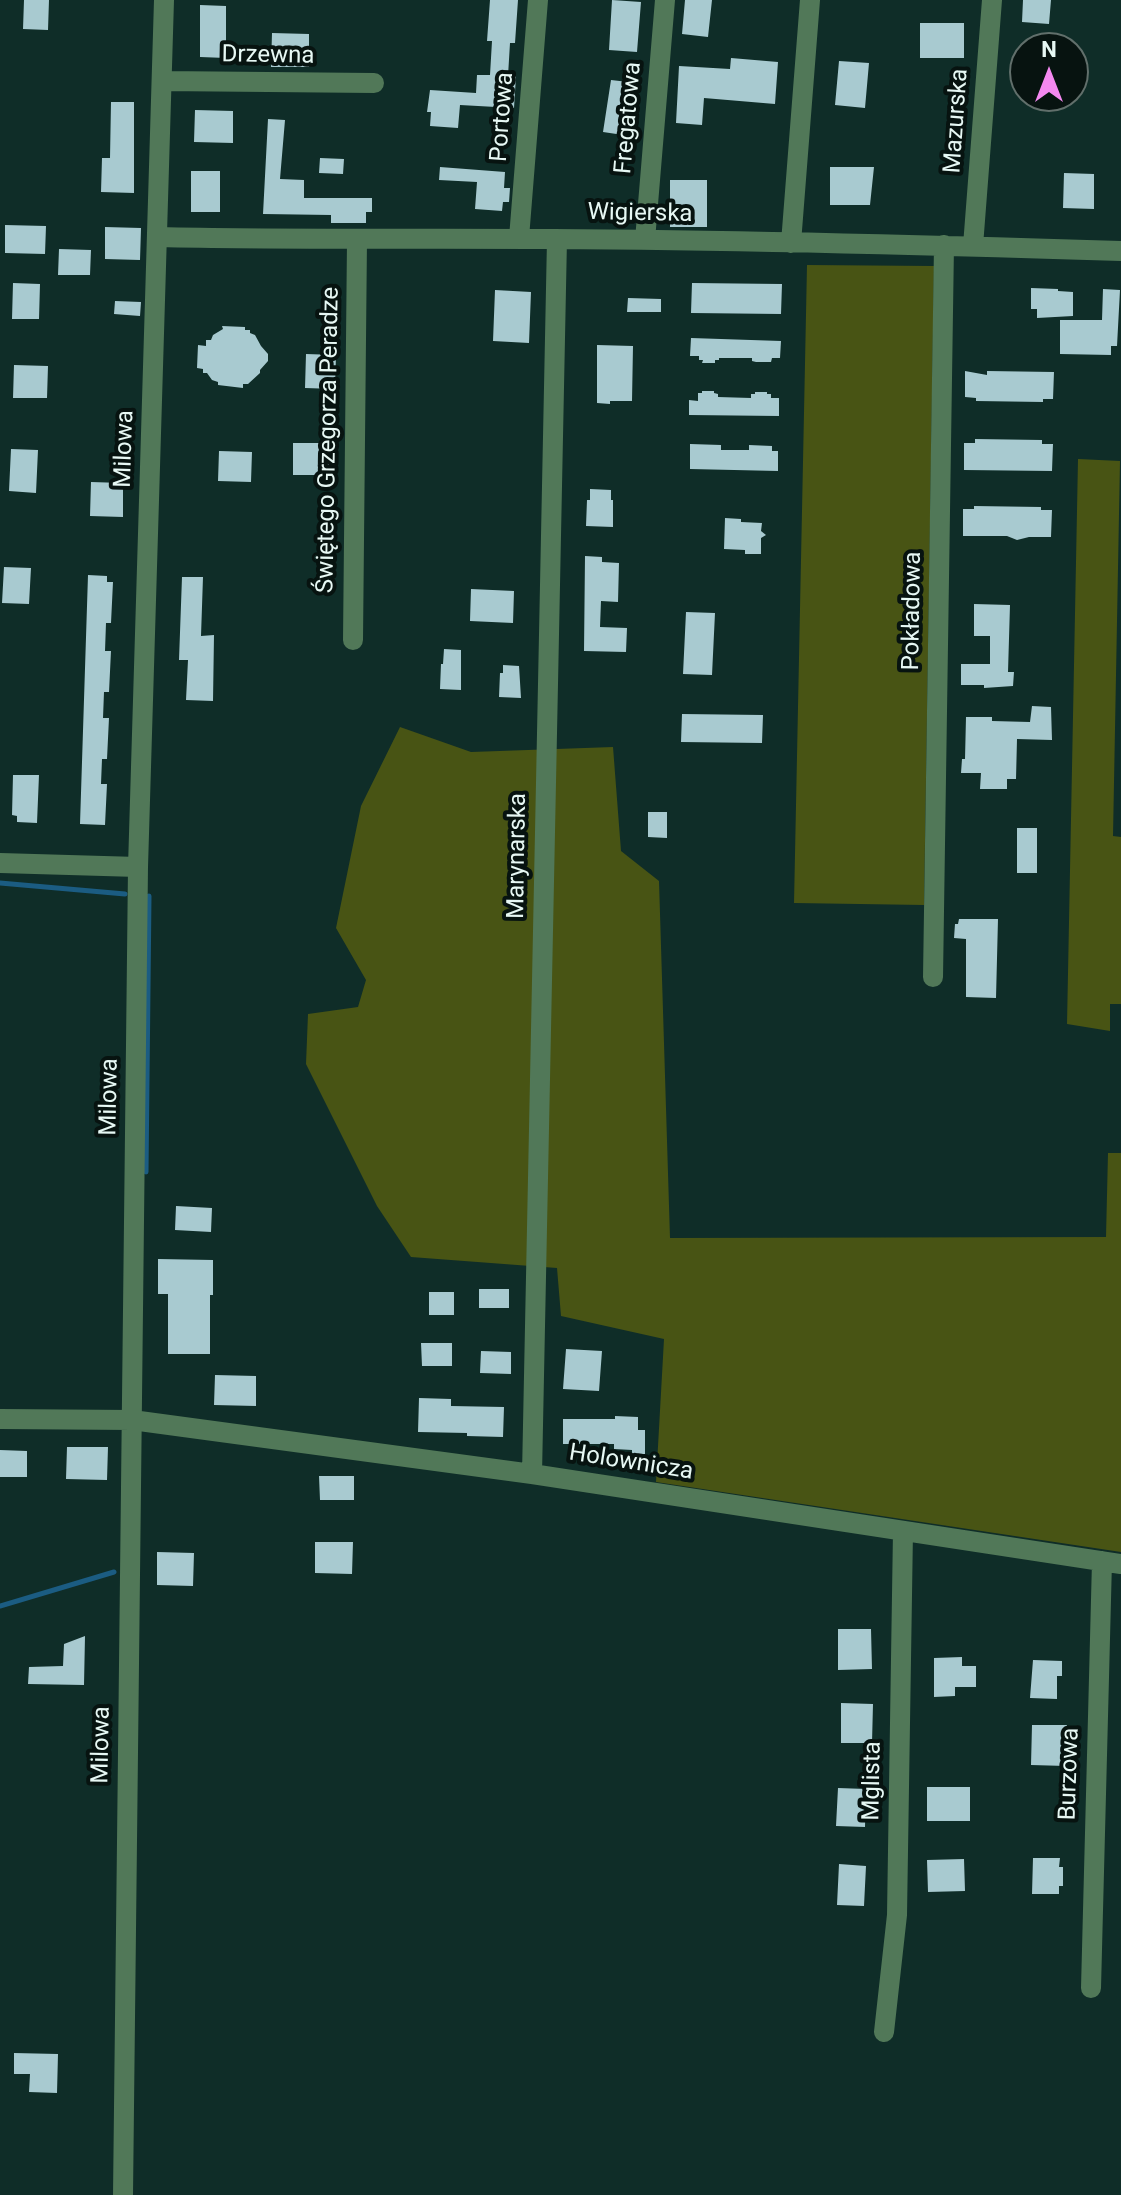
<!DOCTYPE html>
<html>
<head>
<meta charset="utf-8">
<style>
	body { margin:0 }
	#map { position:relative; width:1121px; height:2195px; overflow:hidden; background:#0f2d28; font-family:Roboto,sans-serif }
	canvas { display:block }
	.north { position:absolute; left:1009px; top:32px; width:80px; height:80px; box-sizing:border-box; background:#071310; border:2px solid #616f6b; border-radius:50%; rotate:0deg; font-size:22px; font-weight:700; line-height:32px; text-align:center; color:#e7f8f4 }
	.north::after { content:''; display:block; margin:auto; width:28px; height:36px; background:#f489f0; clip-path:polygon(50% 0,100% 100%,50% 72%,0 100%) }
</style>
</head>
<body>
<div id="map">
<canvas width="1121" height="2195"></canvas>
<div class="north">N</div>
</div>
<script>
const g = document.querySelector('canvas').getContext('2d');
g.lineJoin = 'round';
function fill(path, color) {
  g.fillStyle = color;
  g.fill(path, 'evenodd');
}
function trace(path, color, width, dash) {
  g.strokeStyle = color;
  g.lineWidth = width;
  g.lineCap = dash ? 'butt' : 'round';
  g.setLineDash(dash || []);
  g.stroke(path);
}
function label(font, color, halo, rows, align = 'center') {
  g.font = font + ' Roboto,sans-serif';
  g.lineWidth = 8;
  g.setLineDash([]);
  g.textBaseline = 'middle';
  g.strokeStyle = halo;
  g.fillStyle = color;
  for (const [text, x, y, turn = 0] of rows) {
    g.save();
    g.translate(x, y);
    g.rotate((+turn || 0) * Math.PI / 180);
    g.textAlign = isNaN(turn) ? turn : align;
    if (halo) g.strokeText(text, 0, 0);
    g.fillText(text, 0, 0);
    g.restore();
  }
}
fill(new Path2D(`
	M807,265L934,266L924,905L794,903Z
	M1078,459L1120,461L1113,836L1121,837V1004H1110V1031L1067,1024Z
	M400,727L471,752L613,747L621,851L659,881L670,1238L1106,1237L1108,1153H1121V1552L656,1482L664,1339L561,1316L557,1268L411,1257L377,1206L306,1064L308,1014L358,1007L366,980L336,928L361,806Z`), '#485414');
trace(new Path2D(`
	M0,883L125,894
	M146,1172L149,896
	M0,1606L114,1572`), '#1b5c82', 5);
fill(new Path2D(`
	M24,0H49L48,30L23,29Z
	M490,0H518L515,43H510L508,76H516L514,108L460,105L458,128L430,126L431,112H427L430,90L476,93L477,75H490L492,41H487Z
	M612,0L641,2L637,52L609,50Z
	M685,0H712L708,37L682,34Z
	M1023,0H1051L1049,24L1022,22Z
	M200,5L226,6V58L200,57Z
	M920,23H964V58H920Z
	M272,33L309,34V67H271Z
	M731,58L778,62L775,104L704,98L702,125L676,123L679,66L730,69Z
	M839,61L869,63L865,108L835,105Z
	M611,80L637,83L630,136L603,132Z
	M111,102H134V193L101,192L102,158H110Z
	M195,110L233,111V143L194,142Z
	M268,119L285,120L280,179L304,180V198H372V212H366V223H331V215L263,214Z
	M320,158L344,159L343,174L319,173Z
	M440,167L505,172L504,188H510L509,202H503L502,211L475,209L477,182L439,180Z
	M830,167H874L870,205H830Z
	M191,171H220V212H191Z
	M1064,173L1094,174V209L1063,208Z
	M670,180H707V227H670Z
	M5,225L46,226L45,254L5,253Z
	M105,227L141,228L140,260L105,259Z
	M59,249L91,250L90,275H58Z
	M13,283L40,284L39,319H12Z
	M692,283L782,284L781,314L691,313Z
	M1031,288L1058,289V291L1073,292V316L1037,318V309H1031Z
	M1103,289L1120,290L1117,346H1111V355L1060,354V320H1102Z
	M495,290L531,292L529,343L493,341Z
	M628,298L661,299V312H627Z
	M115,301L141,302L140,316L114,314Z
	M222,326L245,327V330H250V333L255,335L261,346L268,354V361L260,370V373L248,384H243V388L218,385V382L212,380L207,373H203V369L197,368L198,345L206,346V340H211L213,335L223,329Z
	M691,338L781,341L780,358H772L771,362H756L752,361V358H719V360H715V363H702L703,360H699V356H690Z
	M597,345L633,346L632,401H610V404L597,403Z
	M306,354L336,355L335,389L305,388Z
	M14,365L48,366L47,398H13Z
	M965,371L987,375V371L1054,372L1053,399H1043V402L976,401V398L965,397Z
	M702,391H714V393L718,394V397L751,398V394H755V392H767V394H771V398H779V416L689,415V400L698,401V393H702Z
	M975,439L1042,440V444H1053L1052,471L964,470V443H975Z
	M293,443H331L330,475H293Z
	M690,444L721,445V450H749V445L772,446V451H778V471L690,469Z
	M11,449L38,450L36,493L9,491Z
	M219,451L252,452L251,482L218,481Z
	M91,482L123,483V517L90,516Z
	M590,489L611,490V500H613V527L586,526L587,500H590Z
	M974,506L1041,507V510H1052L1051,537H1029L1017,540L1007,536H963V509H974Z
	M725,518L741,519V522L762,523L761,531L766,535L761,538V554H745V550L724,549Z
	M585,556L602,557V562L619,563L618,602L601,601L600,627L627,628L626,652L584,651Z
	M4,567L31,568L29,604L2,603Z
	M88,575L107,576V582H113L111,623H106L105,651H111L109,692H104L103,718H109L107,759H102L101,784H107L105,825L80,824Z
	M182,577H203L201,636L214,635L213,701L186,700L188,660H179Z
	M471,589L514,591L513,623L470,621Z
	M974,604L1010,605L1008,672H1014L1013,686L984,688V685H961V664H990V636H974Z
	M686,612L715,613L712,675L683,674Z
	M444,649L461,650V690L440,689L441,664H443Z
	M503,665L519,666L521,698L499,697L500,673H503Z
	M1032,706L1051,707L1052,740L1017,739L1016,779H1007V789H980L981,773H961L962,759H965L966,717H992V721L1030,722Z
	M682,714L763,715L762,743L681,742Z
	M13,775H39L37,823L17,822V816L12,815Z
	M648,812H667V838L648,837Z
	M1017,828H1037V873H1017Z
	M959,919H998L996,998L966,997V939L954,938L955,924H958Z
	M176,1206L212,1208L211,1232L175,1230Z
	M158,1259L213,1260V1295H210V1354H168V1294H158Z
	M479,1289H509V1308H479Z
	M429,1292H454V1315H429Z
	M421,1343H452V1366H422Z
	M566,1349L602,1351L599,1391L563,1389Z
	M481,1351L511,1352V1374L480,1373Z
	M215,1375L256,1376V1406L214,1405Z
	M419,1398L451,1399V1406L504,1407L503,1437L467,1436V1433L418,1432Z
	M615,1416L638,1417V1430H645V1454H632V1450L614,1449V1444H563V1419H615Z
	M67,1447H108L107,1480L66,1479Z
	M0,1450L27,1451V1477H0Z
	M319,1476H354V1500H320Z
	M315,1542H353L352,1574L315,1573Z
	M157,1552L194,1553L193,1586L157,1585Z
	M838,1629H871L872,1669L838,1670Z
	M85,1636L84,1685L28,1684L29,1667L63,1666L64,1644Z
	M962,1657V1666H976V1687H955V1696L934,1697V1658Z
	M1033,1660L1062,1661V1676H1057V1699L1030,1698Z
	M841,1703L873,1704L872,1743H841Z
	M1032,1725H1067L1066,1766L1031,1765Z
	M927,1787H970V1821H927Z
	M838,1788L866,1789L865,1827L836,1826Z
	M1033,1858H1060L1059,1867H1063V1886H1059V1894H1032Z
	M964,1859L965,1891L928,1892L927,1860Z
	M839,1864L866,1866L864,1906L837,1905Z
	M14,2053L58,2054L57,2093L29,2092L30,2074H14Z`), '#a8cad0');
trace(new Path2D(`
	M162,81L374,83
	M158,237C289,240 420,238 552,239C741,240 931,245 1121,251
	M519,238L538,0
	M645,240L665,0
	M791,243L810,0
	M973,246L992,0
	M353,640L357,240
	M0,863L138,867
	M933,977L944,245
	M0,1419L132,1420L532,1474L1121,1564
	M532,1474L557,239
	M1091,1988L1102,1561
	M884,2032L897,1915L903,1531
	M123,2195L138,867L164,0`), '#517858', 20);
label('24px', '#e7f8f4', '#071310', [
	["Drzewna",268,56,1],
	["Portowa",503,117,-86],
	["Fregatowa",629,118,-85],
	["Mazurska",957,121,-86],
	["Wigierska",640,214,1],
	["Świętego Grzegorza Peradze",329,440,-89],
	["Milowa",125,449,-88],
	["Pokładowa",913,611,-89],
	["Marynarska",518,856,-89],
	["Milowa",110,1097,-89],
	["Holownicza",631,1463,9],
	["Milowa",102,1745,-89],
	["Burzowa",1070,1774,-88],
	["Mglista",873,1781,-89]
]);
</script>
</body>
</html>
